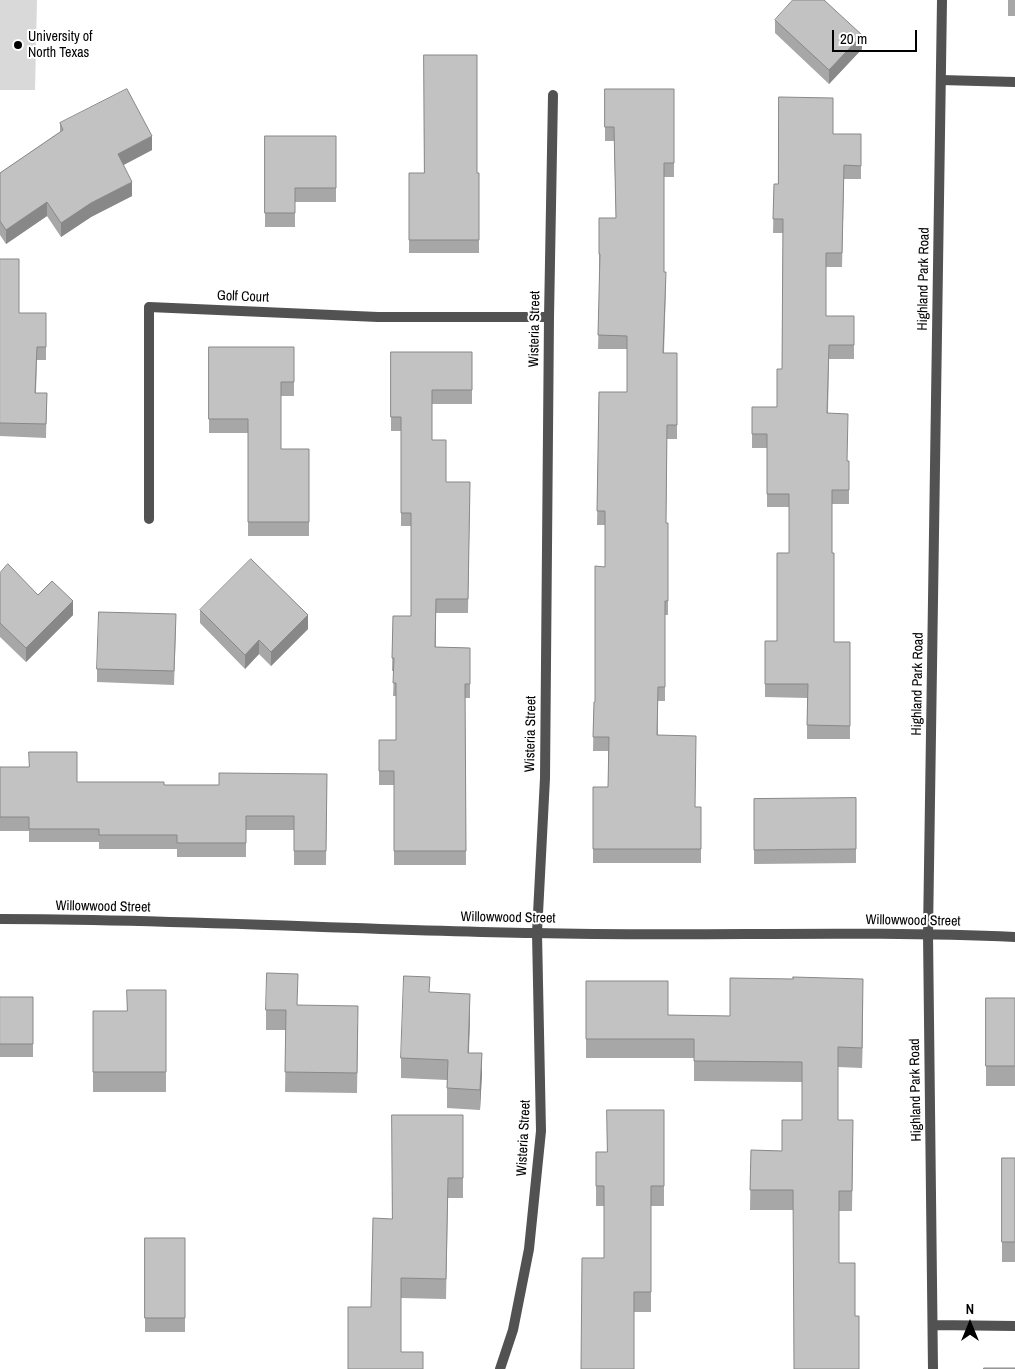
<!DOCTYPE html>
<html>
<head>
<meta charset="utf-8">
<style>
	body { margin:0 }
	#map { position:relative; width:1015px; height:1369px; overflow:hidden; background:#fff; font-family:"Archivo Narrow",sans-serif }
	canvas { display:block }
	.north { position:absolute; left:945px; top:1299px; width:50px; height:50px; -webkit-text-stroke:4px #fff; paint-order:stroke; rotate:0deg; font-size:14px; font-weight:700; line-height:20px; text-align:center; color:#000 }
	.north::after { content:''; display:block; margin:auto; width:18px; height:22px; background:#000; clip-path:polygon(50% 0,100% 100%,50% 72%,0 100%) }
	.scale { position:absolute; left:832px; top:30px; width:85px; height:22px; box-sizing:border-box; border:2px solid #000; border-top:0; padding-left:6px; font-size:15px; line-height:18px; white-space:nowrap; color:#000; -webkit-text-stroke:4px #fff; paint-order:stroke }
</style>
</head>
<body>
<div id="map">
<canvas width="1015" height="1369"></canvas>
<div class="north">N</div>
<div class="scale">20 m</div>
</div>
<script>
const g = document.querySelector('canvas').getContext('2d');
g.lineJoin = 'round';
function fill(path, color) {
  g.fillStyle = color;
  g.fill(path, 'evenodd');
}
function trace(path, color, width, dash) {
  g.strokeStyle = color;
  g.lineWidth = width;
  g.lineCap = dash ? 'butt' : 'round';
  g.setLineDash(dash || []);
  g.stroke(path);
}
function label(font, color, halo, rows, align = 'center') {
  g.font = font + ' "Archivo Narrow",sans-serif';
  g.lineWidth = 4;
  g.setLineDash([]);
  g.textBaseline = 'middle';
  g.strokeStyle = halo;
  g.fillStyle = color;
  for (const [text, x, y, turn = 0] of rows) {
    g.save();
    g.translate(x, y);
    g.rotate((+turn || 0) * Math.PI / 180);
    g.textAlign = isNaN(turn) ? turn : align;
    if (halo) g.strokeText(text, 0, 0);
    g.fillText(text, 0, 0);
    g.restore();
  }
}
fill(new Path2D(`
	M0,0H37L35,90H0Z`), '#d9d9d9');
trace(new Path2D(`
	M941,80L1015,82
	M149,519V307L378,317H549
	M928,933L933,1369
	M933,1325L1015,1326
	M500,1369L513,1330L529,1249L541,1131L537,933L545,778L549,317L553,95`), '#525252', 10);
trace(new Path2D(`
	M0,919C179,919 357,930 535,933C695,937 855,930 1015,937
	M928,933L942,0`), '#525252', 10);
fill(new Path2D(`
	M1008,0H1015V16H1008Z
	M775,20L862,49L829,84L775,33Z
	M605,89H674V177H664V272L666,286L664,353H677V439H667L666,523L668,537V615H665V701H658V735L695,807H701V863H593V787H608V751H593L594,702H595L605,567V525H597L599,392H627V349H598L600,268H599V218H616L614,141H605Z
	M60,123L152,150L123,165L132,196L91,217L61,237L47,216L6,244L0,235V173L60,132Z
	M833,134H861V179H844L842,267H826V316H854V359H829L828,413L847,461H849V504H832V553L834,642H850V739H807V698L765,697V641H777L789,553V507H767V448H752V407H777L782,369L783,233H773L774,184H778Z
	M265,136H336V202H295V227H265Z
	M409,173H479V253H409Z
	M0,259L19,313H46V360H37L36,393H47L46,438L0,436Z
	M209,347H294V396H281V449H309V536H248V433H209Z
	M391,352H472V404H432V440L446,482H470L468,613H436V647L470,648V698H465L466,865H394V785H379V740H396V696H393L394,671H392L393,616H411V526H401V431H391Z
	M0,573L73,615L26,662L0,637Z
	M200,610L308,629L271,666L259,654L245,669L200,623Z
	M176,628L174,685L97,682V669Z
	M0,767L77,782L164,785H219L327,774L326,865H294V830H246V857H177V849H99V842H29V831H0Z
	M856,798V863L754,864V799Z
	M586,981L668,1015L730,1016L863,999L862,1068L838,1067V1120L853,1140L852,1211H839V1263L855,1316L859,1369L793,1210H750L751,1150L782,1151L802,1120V1082L694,1081V1058H586Z
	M166,990V1092H93V1011H127Z
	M430,992L470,1014L469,1053L482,1073L480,1110L447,1108V1080L401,1078V1058Z
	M0,997H33V1057H0Z
	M986,998H1015V1086H986Z
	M298,1005L358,1026L357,1093L285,1092L286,1030H266V1010Z
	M664,1110V1206H651V1312H634L604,1258V1206H596V1152H607Z
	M463,1115V1198H448L446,1299L401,1298V1352L348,1369L371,1307L392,1219Z
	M1002,1158H1015V1262H1002Z
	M145,1238H185V1332H145Z`), '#a7a7a7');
fill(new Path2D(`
	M862,35V49L829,84V70Z
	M152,136V150L118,168V154Z
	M132,182V196L91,217L61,237V223L91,203Z
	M47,202V216L6,244V230Z
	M73,601V615L26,662V648Z
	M308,615V629L271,666V652Z
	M259,640V654L245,669V655Z
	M863,979V999L862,1068V1048Z
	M470,994V1014L468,1073V1053Z
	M482,1053V1073L480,1110V1090Z`), '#888');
const building = new Path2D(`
	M793,0H824L862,35L829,70L775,20Z
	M424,55H477V173H479V240H409V173H424Z
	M127,89L152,136L118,154L132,182L91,203L61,223L47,202L6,230L0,221V173L63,130L60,123Z
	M605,89H674V163H664V272H666L663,353H677V425H667L666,523H668V601H665V687H658L657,735L696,736L695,807H701V849H593V787H608L609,737H593L594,702H595V566L605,567V511H597L599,392H627V336L598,335L600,254H599V218H616L614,127H605Z
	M779,97L833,98V134H861V166L844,165L842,253H826V316H854V345H829L827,413L848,414L847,461H849V490H832V553H834V642H850V726L807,725L808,684H765V641H777V553H789V494H767V434H752V407H777V369H782L783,219H773L774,184H778Z
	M265,136H336V188H295V213H265Z
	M0,259H19V313H46V347H37L35,393H47L46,424L0,423Z
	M209,347H294V382H281V449H309V522H248V419H209Z
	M391,352H472V390H432V440H446V482H470L468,599H436L435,647L470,648V684H465L466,851H394V771H379V740H396V683H393L394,658H392L393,616H411V513H401V417H391Z
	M251,559L308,615L271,652L259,640L245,655L200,610Z
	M8,564L38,595L52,581L73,601L26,648L0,623V573Z
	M99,612L176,614L174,671L97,669Z
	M29,752H77V782H164V785H219V773L327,774L326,851H294V816H246V843H177V835H99V829H29V817H0V767H29Z
	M856,798V849L754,850V799Z
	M267,973L298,974L297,1005L358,1006L357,1073L285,1072L286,1010H266Z
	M404,976L430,977L429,992L470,994L468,1053H482L480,1090L447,1088L448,1060L401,1058Z
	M793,977L863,979L862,1048L838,1047V1120H853L852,1191H839V1263H855V1316H859V1369H794L793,1190H750L751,1150L782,1151V1120H802V1062L694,1061V1039H586V981H668V1015L730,1016V978L793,979Z
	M127,990H166V1072H93V1011H127Z
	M0,997H33V1044H0Z
	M986,998H1015V1066H986Z
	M607,1110H664V1186H651V1292H634V1369H581L582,1258H604V1186H596V1152H607Z
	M392,1115H463V1178H448L446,1279L401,1278V1352H423V1369H348V1307H371L373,1218L392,1219Z
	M1002,1158H1015V1242H1002Z
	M145,1238H185V1318H145Z
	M984,1368H1015V1369H984Z`);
fill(building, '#c2c2c2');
trace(building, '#888', 1);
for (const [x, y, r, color] of [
	[18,45,5,"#000"]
]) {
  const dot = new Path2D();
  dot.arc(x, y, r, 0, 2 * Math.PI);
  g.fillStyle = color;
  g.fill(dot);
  trace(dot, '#fff', 2);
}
label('14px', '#000', '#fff', [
	["University of",28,37],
	["North Texas",28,53]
], 'left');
label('14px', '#000', '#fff', [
	["Highland Park Road",924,279,-89],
	["Golf Court",243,297,2],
	["Wisteria Street",535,329,-89],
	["Highland Park Road",918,684,-89],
	["Wisteria Street",531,734,-89],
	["Willowwood Street",103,907,1],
	["Willowwood Street",508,918,1],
	["Willowwood Street",913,921,1],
	["Highland Park Road",916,1090,-91],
	["Wisteria Street",524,1138,-87]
]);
</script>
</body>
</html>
